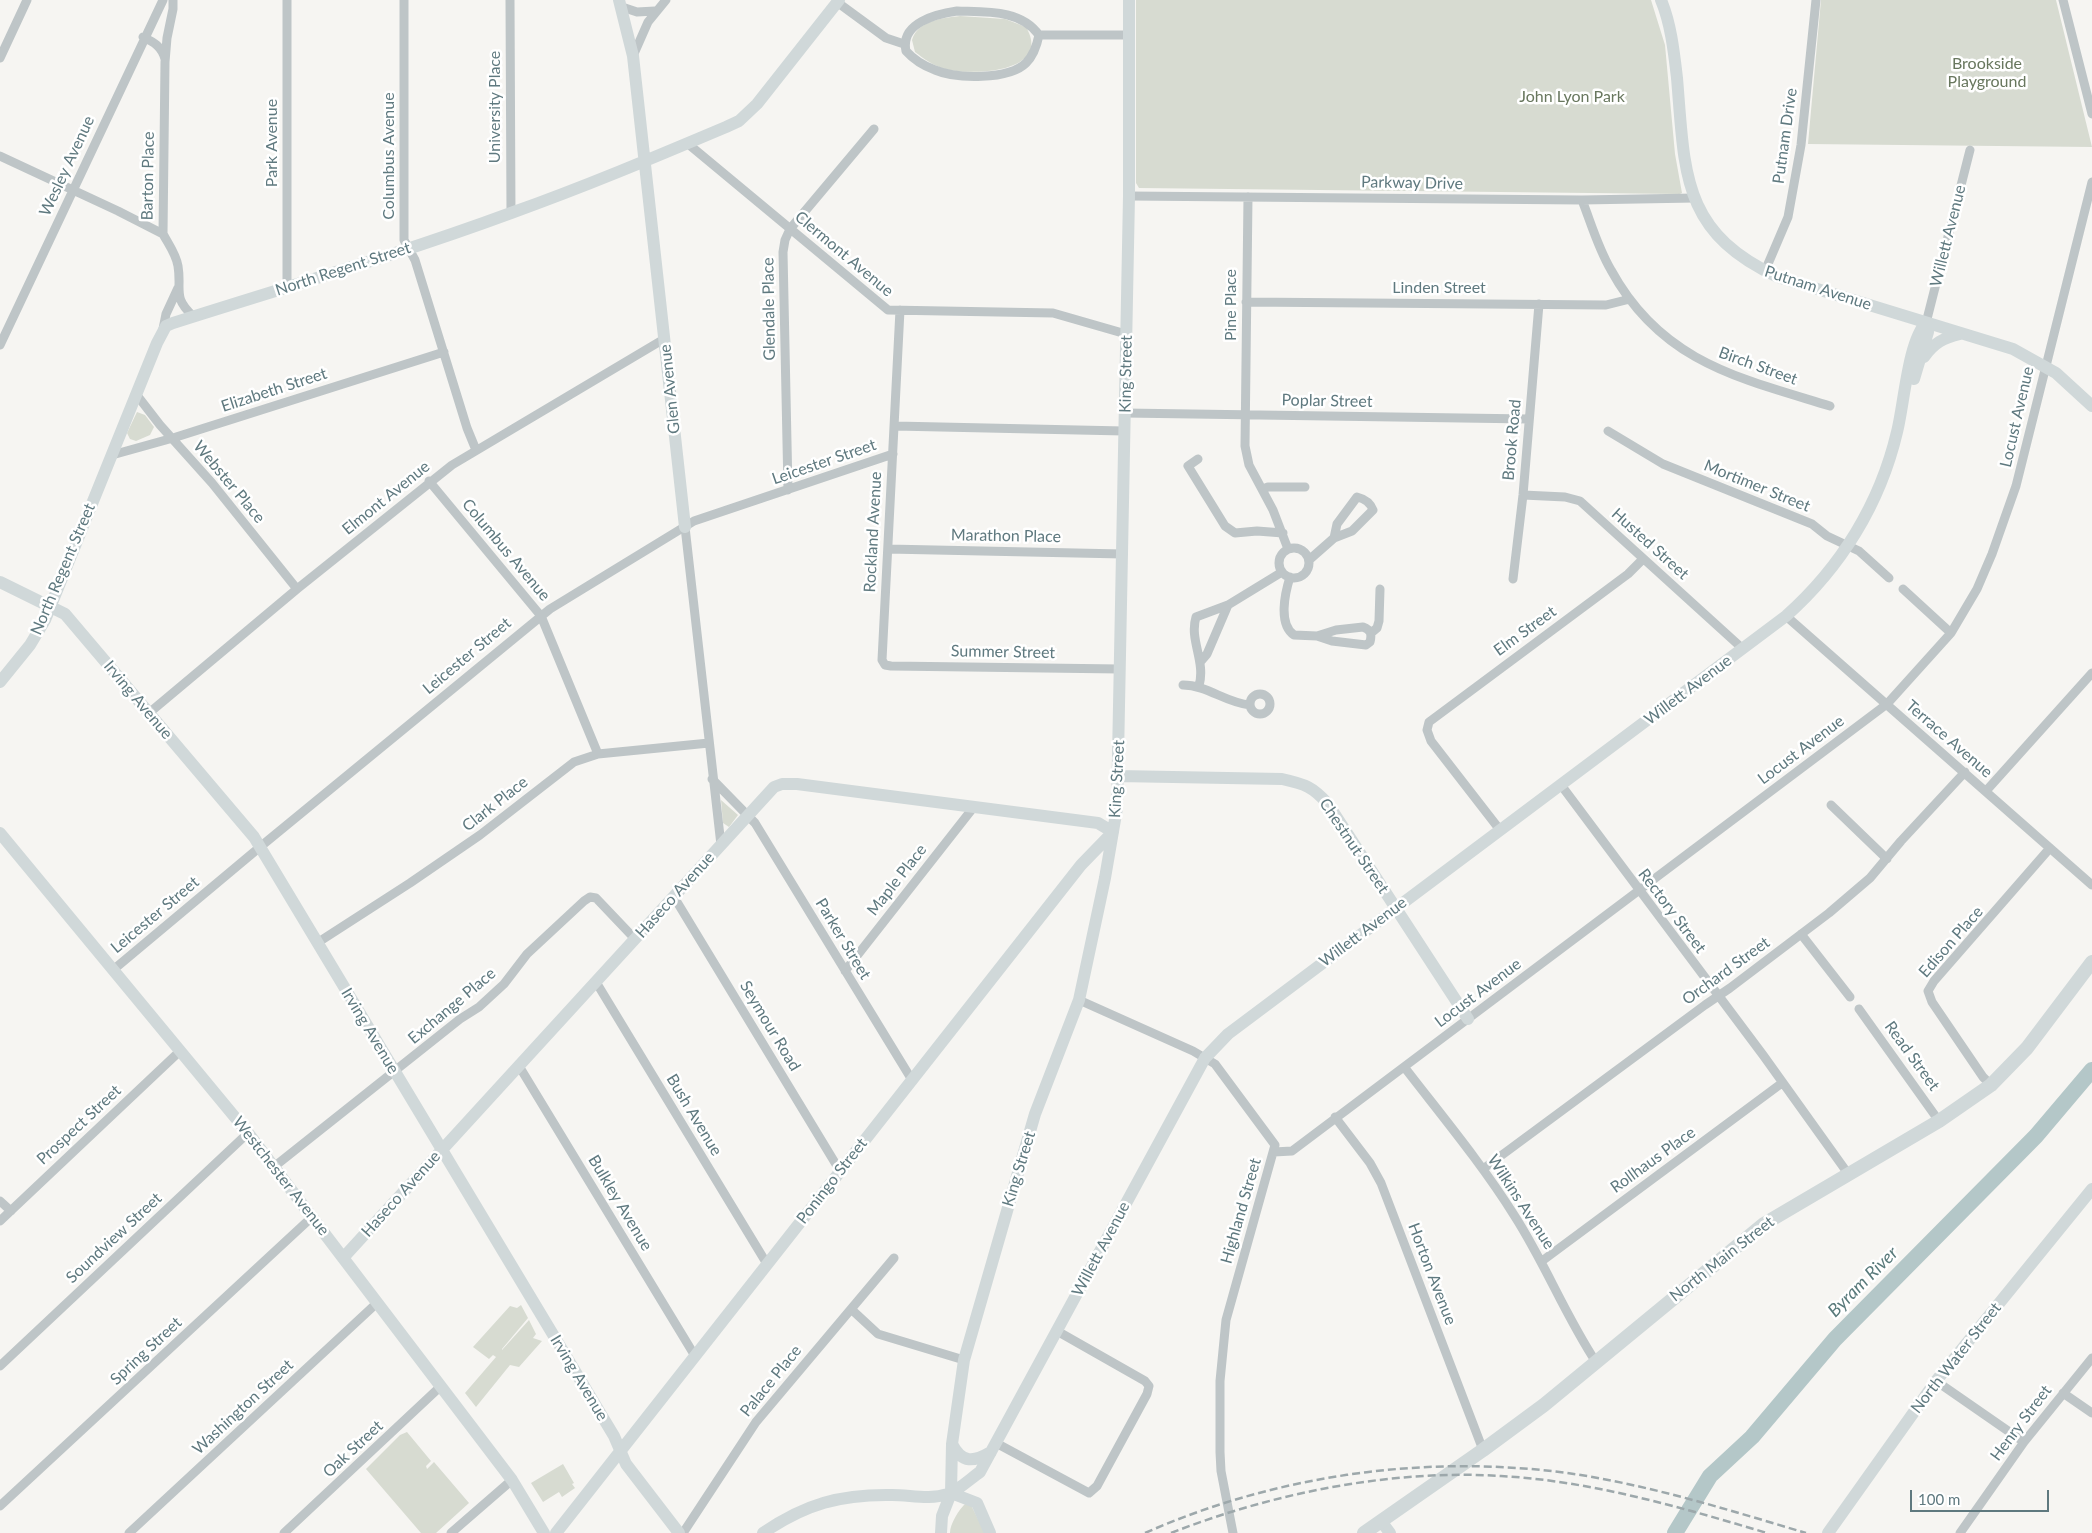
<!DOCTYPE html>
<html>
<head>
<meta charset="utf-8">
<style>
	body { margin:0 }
	#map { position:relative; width:2092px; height:1533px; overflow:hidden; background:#f6f5f2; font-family:Lato,sans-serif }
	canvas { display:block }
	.scale { position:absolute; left:1910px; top:1490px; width:139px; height:22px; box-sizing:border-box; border:2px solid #5f797f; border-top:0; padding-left:6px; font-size:15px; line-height:18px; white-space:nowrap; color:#5f797f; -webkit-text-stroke:4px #fff; paint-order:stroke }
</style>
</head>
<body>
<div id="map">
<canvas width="2092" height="1533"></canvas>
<div class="scale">100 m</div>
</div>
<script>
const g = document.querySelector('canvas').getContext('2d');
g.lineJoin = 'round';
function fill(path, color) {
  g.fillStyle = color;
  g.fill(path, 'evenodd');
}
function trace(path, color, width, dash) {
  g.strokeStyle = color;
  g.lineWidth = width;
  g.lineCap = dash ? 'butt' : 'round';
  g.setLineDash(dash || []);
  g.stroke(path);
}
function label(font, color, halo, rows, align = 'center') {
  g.font = font + ' Lato,sans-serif';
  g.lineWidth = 5;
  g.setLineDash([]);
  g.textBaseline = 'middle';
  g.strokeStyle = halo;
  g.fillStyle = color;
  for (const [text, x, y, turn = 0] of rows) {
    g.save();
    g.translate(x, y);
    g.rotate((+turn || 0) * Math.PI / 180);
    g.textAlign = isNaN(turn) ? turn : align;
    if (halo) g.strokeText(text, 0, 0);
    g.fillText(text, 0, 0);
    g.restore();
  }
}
fill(new Path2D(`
	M1136,0H1651L1665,45L1675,154L1682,193L1680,194L1139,188L1136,183Z
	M1821,0H2056L2092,147L1808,144Z
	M960,16L1005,19L1026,27C1053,73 971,76 945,69C934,66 924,59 915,52L912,40C918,20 943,18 960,16Z
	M137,412L145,415L154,427L150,435L136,441L130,439L127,433Z
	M721,800L738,815L729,827L723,823Z
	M521,1305L528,1318L502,1349V1350L529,1320L536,1334L533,1338L542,1341L519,1367L510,1365L476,1407L465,1393L496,1357L493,1355L489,1359L473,1347L510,1306L517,1308Z
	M407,1432L431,1461L426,1466L427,1469L434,1462L469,1503L436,1533H421L366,1469L400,1435Z
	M563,1464L574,1483L572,1484L575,1488L562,1497L559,1492L543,1502L531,1483Z
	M966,1503L972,1507L985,1533H950C950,1524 959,1509 966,1503Z`), '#d7dbd1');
trace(new Path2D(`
	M1675,1533L1710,1476L1752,1437L1835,1339L2036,1136L2092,1070`), '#b4c7c8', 16);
trace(new Path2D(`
	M173,0V9L167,38L165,62L163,234C169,245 176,254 178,266C182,290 172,297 193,316
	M404,0V240L415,260L467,428L476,450
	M510,0L511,214
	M2063,0L2092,114
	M837,2L886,38L904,44
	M622,7L637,12L655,11
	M957,11C985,12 1021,9 1039,35C1037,45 1034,55 1026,63C1009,80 956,79 935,70C924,66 914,60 906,51C900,23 936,14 957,11Z
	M1039,35H1129
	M143,37C154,42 162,47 165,59
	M633,56L648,22L666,0
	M0,58L27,0
	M687,143L888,310L1053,313L1126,334
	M0,156L118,211L163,234
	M1129,196L1582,200L1695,198
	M1248,197L1245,446L1249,465L1273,510L1288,549
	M1582,200C1591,223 1598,248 1611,270C1661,362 1739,378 1830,406
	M1765,271L1788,217L1801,145L1816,0
	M287,287V0
	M1246,302L1606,305L1630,299
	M900,310L882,660L885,665L891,666L1120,669
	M1926,323L1970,150
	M163,329L166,314L178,288
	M0,345L163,0
	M136,394L160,425L212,483L297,589
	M1125,413L1529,419
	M895,426L1124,431
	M1608,431L1663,464L1812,524L1827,536L1859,551L1889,578
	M112,455L173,438L444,352
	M1198,459L1188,466L1225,526L1235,533L1257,531L1283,533
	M429,481L541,616L598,754
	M1263,489L1268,487H1305
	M788,490L783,252L785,240L790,229L874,129
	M1523,495L1565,497L1580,501L1743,649
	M1357,497C1365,499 1370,502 1373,510L1352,531L1334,538L1337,524Z
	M685,527L721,845
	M1279 563a15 15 0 1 1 30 0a15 15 0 1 1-30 0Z
	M888,549L1123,554
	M1309,560L1334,538
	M1290,577C1285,593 1278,624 1294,635L1317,636
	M1513,579L1523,495L1539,304
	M1903,589L1951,633
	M1786,616L2092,885
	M1363,627C1371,630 1372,634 1370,642L1366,645L1332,641L1317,636L1336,630Z
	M1371,633L1377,628L1379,621L1380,589
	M1201,661L1207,654L1228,605
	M1183,685C1207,685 1226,703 1250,705
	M1199,686C1206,661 1189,640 1196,617L1228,605L1282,572
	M1250 704a10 10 0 1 1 20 0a10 10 0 1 1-20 0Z
	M149,713L297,589L452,465L664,339
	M712,779L755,823L912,1080
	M1561,785L1763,1055L1849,1175
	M1986,791L2092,673
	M1831,805L1887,859
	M1500,830L1431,741L1427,730L1429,722L1628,574L1643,559
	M674,897L840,1171
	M1801,934L1850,997
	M317,943L410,883L480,835L574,762L598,754L709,743
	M113,970L260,847L550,609L694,521L893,454
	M845,971L973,808
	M596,982L767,1264
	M1079,1000L1193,1051L1215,1064L1275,1145L1226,1320L1220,1381V1452L1221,1471L1233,1533
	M1859,1009L1939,1121
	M519,1066L695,1356
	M1405,1068C1442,1116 1482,1164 1514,1215C1545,1263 1565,1315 1596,1362
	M1991,1085L1983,1077L1932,1002L1928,991L1934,981L2050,848
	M1335,1117L1370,1163L1381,1183L1483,1450
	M1274,1152L1292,1151L1887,704L1951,633L1977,589L1992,554L2016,486L2092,182
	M275,1166L460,1019L479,1007L504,984L527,954L584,901L590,897L596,898L635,939
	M1483,1169L1705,1005L1730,988L1829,913L1870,878L1901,841L1965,772
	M0,1201L11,1211
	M0,1221L180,1051
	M1542,1261L1782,1083
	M851,1309L878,1334L964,1360
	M0,1366L248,1133
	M1936,1381L2024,1442
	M2063,1393L2092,1413
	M996,1443L1089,1493L1097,1486L1147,1394L1149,1386L1145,1381L1057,1331
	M0,1506L312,1217
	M129,1533L378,1302
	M284,1533L441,1386
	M451,1533L512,1480
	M683,1533L756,1422L894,1258
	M1960,1533L2024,1442L2092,1358`), '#bec5c7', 9);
trace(new Path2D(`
	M619,0L633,56L685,527
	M1661,0C1671,24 1674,52 1677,78C1685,173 1681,232 1778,277L2013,349L2056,373L2092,406
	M1924,357C1934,343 1943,338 1960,334
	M1914,379L1928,332L1926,323
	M0,582L65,614L254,837L614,1436L626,1464L679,1533
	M0,682L30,645L45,620L157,343L166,326L173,323C286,287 400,254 511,213C584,187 655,157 726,127L739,121L757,104L839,0
	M1118,776L1282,779C1305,784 1313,787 1328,804L1468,1019
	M0,833L248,1133L512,1480L544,1533
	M343,1258L774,787L782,784H797L1098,823L1113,832L1081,865L556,1533
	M952,1444C962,1464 974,1462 991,1452
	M951,1493L977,1503L990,1533
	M1381,1521L1390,1533
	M763,1533C805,1504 841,1494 892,1495C911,1495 929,1500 948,1494C959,1490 970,1479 980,1472L1205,1058L1228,1034L1786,616C1841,567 1880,504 1897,432C1904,405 1908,341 1926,323
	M941,1533L942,1516L951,1493L952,1444L964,1360L1035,1114L1079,1000L1105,878L1117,808L1129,196V0
	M1828,1533L1936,1381L2092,1189`), '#d0d8d9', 12);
trace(new Path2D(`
	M1364,1533L1483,1450L1544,1405L1764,1224L1939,1121L1991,1085L2027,1048L2092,962`), '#d0d8d9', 14);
trace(new Path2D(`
	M1145,1533C1276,1475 1425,1454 1567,1473C1646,1484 1729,1510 1806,1533
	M1171,1533C1273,1493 1392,1469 1501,1476C1591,1481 1680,1507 1767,1533`), '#9da8ab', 2.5, [8, 4]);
label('16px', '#68775e', '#fff', [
	["Brookside",1987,64],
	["Playground",1987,82],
	["John Lyon Park",1572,97]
]);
label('16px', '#5f797f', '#fff', [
	["University Place",495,107,-90],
	["Putnam Drive",1785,136,-82],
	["Park Avenue",272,143,-90],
	["Columbus Avenue",389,156,-90],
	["Wesley Avenue",67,166,-65],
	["Barton Place",148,176,-89],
	["Parkway Drive",1412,183,1],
	["Willett Avenue",1948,236,-76],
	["Clermont Avenue",844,254,40],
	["North Regent Street",343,269,-18],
	["Linden Street",1439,288],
	["Putnam Avenue",1818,288,18],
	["Pine Place",1231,305,-90],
	["Glendale Place",769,309,-91],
	["Birch Street",1758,366,20],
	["King Street",1126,374,-89],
	["Glen Avenue",670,389,-96],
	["Elizabeth Street",274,390,-18],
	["Poplar Street",1327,401,1],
	["Locust Avenue",2017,417,-77],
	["Brook Road",1512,440,-85],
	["Leicester Street",824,462,-19],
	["Webster Place",229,482,50],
	["Mortimer Street",1757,486,22],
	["Elmont Avenue",386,498,-39],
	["Rockland Avenue",873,532,-87],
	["Marathon Place",1006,536,1],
	["Husted Street",1650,544,42],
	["Columbus Avenue",506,550,50],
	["North Regent Street",63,569,-67],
	["Elm Street",1525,631,-36],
	["Summer Street",1003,652,1],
	["Leicester Street",467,656,-40],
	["Willett Avenue",1688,690,-37],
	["Irving Avenue",138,700,50],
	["Terrace Avenue",1949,739,41],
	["Locust Avenue",1801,750,-37],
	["King Street",1117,779,-87],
	["Clark Place",495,804,-38],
	["Chestnut Street",1354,846,56],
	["Maple Place",897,880,-52],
	["Haseco Avenue",675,895,-48],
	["Rectory Street",1672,911,53],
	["Leicester Street",155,915,-40],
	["Willett Avenue",1363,932,-37],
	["Parker Street",843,939,59],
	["Edison Place",1951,942,-49],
	["Orchard Street",1726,971,-36],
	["Locust Avenue",1478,993,-37],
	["Exchange Place",452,1006,-40],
	["Seymour Road",770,1026,59],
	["Irving Avenue",370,1031,59],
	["Read Street",1912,1056,54],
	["Bush Avenue",694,1115,59],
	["Prospect Street",79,1125,-43],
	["Rollhaus Place",1653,1160,-36],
	["King Street",1019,1169,-73],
	["Westchester Avenue",281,1176,52],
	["Poningo Street",832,1181,-52],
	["Haseco Avenue",401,1194,-48],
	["Wilkins Avenue",1521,1202,57],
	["Bulkley Avenue",620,1203,59],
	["Highland Street",1241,1211,-74],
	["Soundview Street",114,1238,-43],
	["Willett Avenue",1101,1249,-62],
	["North Main Street",1722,1259,-38],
	["Horton Avenue",1432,1274,69],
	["Spring Street",146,1351,-43],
	["North Water Street",1956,1358,-52],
	["Irving Avenue",579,1378,59],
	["Palace Place",771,1381,-51],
	["Washington Street",243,1407,-43],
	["Henry Street",2021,1423,-53],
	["Oak Street",353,1449,-43]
]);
label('italic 18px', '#597a7b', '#fff', [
	["Byram River",1863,1282,-45]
]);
</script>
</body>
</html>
